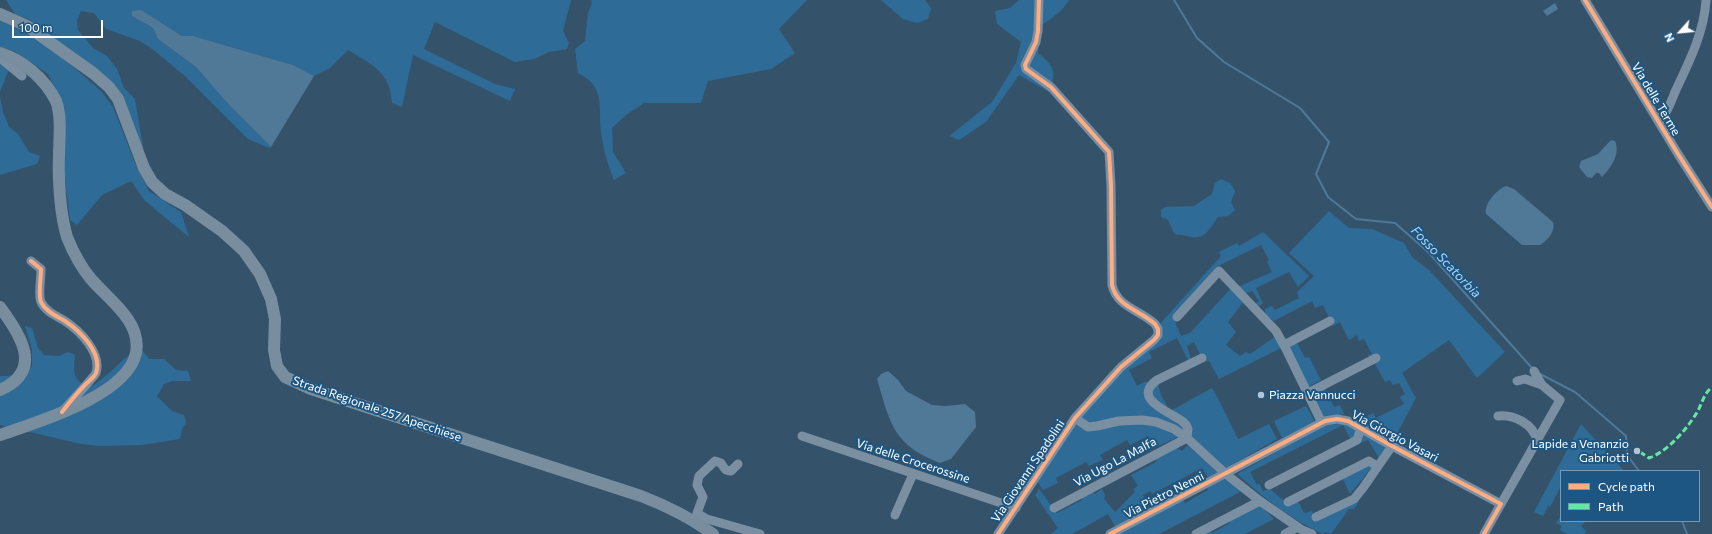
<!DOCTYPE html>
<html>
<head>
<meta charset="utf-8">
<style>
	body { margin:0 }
	#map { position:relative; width:1712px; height:534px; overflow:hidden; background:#34536b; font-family:Commissioner,sans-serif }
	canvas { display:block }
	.legend { position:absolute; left:1560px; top:470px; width:140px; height:52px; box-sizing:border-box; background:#1d5682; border:1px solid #779ab4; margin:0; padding:5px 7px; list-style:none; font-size:12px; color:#fff }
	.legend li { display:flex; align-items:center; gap:8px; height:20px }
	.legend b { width:20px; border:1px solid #779ab4 }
	.north { position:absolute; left:1660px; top:12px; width:40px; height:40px; -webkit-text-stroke:3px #1d5682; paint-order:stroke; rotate:243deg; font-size:11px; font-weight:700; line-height:16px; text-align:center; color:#fff }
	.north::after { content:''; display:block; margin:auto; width:14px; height:18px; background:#fff; clip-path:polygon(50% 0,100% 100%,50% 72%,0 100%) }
	.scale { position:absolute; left:12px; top:20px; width:91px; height:18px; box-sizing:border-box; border:2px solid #fff; border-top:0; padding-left:5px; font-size:12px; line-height:14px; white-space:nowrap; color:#fff; -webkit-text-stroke:3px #1d5682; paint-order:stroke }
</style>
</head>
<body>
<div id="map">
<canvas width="1712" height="534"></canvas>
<ul class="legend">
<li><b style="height:5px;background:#ffac80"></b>Cycle path</li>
<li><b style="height:5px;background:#66e7a1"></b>Path</li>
</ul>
<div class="north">N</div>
<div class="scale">100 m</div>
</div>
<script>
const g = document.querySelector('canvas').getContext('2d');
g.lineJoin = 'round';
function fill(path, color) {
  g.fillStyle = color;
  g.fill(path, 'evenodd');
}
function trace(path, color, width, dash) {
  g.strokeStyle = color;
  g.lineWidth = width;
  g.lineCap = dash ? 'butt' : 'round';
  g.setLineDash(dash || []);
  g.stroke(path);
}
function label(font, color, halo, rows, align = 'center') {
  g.font = font + ' Commissioner,sans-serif';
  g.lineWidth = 4;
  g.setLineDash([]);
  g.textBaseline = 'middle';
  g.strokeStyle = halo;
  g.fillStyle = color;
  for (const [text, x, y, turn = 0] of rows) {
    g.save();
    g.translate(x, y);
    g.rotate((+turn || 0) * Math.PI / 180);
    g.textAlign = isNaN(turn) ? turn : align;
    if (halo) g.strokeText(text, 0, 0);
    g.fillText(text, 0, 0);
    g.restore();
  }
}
fill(new Path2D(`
	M6,0H571L563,31L569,43L567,49L549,52L534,59L515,62L435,22L424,49L495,84L515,89L510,101L413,55L402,107L392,103C390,71 372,65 348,50L330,68L314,76L293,65L193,36H182L141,11L132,16L153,28L158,39L196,67L229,105L271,147L269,148L248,139L186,77L155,51L140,41L106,29L94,13L81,11L77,20L78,30L93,48L107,56L117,69L124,88L135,99L145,159L124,103L30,20L15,14Z
	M591,0H807L779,29L795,53L771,69L708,81L701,103H644L626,115L612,128L613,152L626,173L614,180C608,165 603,148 601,132C598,106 606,87 578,73L575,49L585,41L588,13L592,3Z
	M881,0H925L931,8L928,19L917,23L903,19Z
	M1019,0H1069C1063,11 1052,18 1042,25L1038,53C1054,66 1057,72 1049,92L1019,75L986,122L959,140L949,136L992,102L1016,63L1021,42L997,24L995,11L1010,8Z
	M0,20L27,34L70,64L101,91L113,107L135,163L149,191L181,212L189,237L145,201L131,181L102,195L77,225L70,220L62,157L61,100L48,74L14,51L0,47Z
	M0,63L9,69L0,92Z
	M0,96L3,112L9,127L18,134L29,152L40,156L37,164L0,175Z
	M1221,179L1230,183L1235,191L1231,202L1235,210L1228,216L1218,217C1211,227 1206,239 1192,237C1186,237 1183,234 1176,235L1173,231L1168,220L1161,217V210L1165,207L1194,206L1212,194L1215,183Z
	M1329,211L1349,228L1372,229L1404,243L1412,257L1429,270L1505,352L1477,378L1449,340L1402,373L1416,398L1392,443L1363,426L1360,420L1373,413L1376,418L1404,404L1400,397L1405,394L1399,383L1393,385L1390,380L1385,382L1375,364L1377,362L1376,359L1370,361L1368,355L1372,354L1364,339L1359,341L1357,335L1349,340L1340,322L1333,326L1323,305L1315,308L1312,301L1274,321L1265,314V309L1272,306L1275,310L1299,298L1297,292L1314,276L1289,253Z
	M1263,232L1309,276L1298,287L1289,272L1256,288L1263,304L1256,307L1254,305L1259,301L1252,291L1244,294L1238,287L1272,272L1267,262L1269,260L1261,245L1220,265L1174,315L1177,317L1175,322L1181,336L1190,333L1232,287L1244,301L1228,322L1236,332L1226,345L1240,356L1246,352L1250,354L1276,336L1281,348L1219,379L1209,361L1204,362L1194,342L1187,346L1191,359L1188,360L1177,338L1149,352L1152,358L1129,370L1137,386L1146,381L1149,385L1146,390L1185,428L1184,432L1169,423H1089L1082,418V413L1119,372L1152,345L1159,325L1221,256L1219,252L1237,243L1239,246Z
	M25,326L32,328L38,348L44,355L59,356L68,352L75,355C73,372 73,380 89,388C108,377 121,359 140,347L149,359H164L176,370L188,371L191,381H172L164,384L157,396L172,411L184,415L186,423L182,429L180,439L142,445L100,446L81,444L0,425V376C10,377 25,373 32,366V350Z
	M1295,339L1305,358L1309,357L1321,380L1308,387L1287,343Z
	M1157,380L1161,395L1168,408L1153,398V386Z
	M1323,385L1334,407L1340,405L1344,414L1324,418L1311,392Z
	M1212,388L1221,404L1238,439L1269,424L1277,439L1226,468L1190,437L1172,410Z
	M1306,406L1315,422L1282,438L1274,421Z
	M1076,422L1087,429L1130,422L1152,424L1180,436L1154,448L1148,436L1130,445L1127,440L1100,455L1103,460L1089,466L1086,462L1056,478L1058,483L1043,490L1036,480Z
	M1345,423L1358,430L1355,438L1351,440L1343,425L1250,472L1257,485L1259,483L1263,491L1270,489L1283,500L1287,506L1298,501L1304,513L1312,511L1316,519L1357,499L1359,501L1354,509H1349L1331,534L1325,532L1323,534C1290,519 1264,498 1237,474L1323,426Z
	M1581,424L1624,471H1561V486L1550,507L1548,506L1543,516L1534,512Z
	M1362,432L1387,446L1379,458L1368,440L1360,443L1359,441Z
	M1188,445L1220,473L1209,479L1202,468L1152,494L1150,491L1143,495L1150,513L1181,498L1185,503L1208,490L1205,485L1223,475L1242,491L1159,534H1110L1117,530L1108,514L1072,534H1051L1058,528L1035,495L1039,489L1057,513L1082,500L1079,495L1091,488L1095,494L1102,489L1105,495L1104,499L1115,512L1135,492L1133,489L1138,486L1131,475L1156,462L1154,455L1180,446L1178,449L1182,451Z
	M1368,464L1372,467L1350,494L1342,477Z
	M1257,502L1274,519L1245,534H1196L1208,528L1212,533L1230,523L1227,518Z
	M1561,515V521H1586L1581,526L1586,531L1585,534H1567L1560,530L1562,526L1556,523Z`), '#2e6b97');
fill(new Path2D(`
	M1555,3L1558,9L1547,16L1543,11Z
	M141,10L182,36H193L293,65L314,76L271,147L229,105L196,67L158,39L153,28L132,16V11Z
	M1611,140L1615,141C1621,154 1610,169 1602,177L1599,173H1596L1592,178L1587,177L1579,167L1581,161L1598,154Z
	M1506,186L1514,189L1553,222C1556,231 1548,240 1540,245H1522L1486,214C1484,204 1496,190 1506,186Z
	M888,371L898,380L906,391L932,405L945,406L965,404L975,412L976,427L951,459L940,463C893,445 890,423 877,379L881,374Z`), '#507897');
trace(new Path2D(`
	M1174,0L1197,38L1224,62L1300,108L1329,142L1316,174L1328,197L1356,219L1395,223L1428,252L1533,369
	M1540,374L1575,392L1626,436L1627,455L1639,471
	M1682,521L1687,534`), '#507897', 2);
trace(new Path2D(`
	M1585,0L1678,154L1712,207
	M0,58L22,76
	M1659,122C1667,114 1671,102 1675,92C1689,62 1704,33 1706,0
	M31,261L41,269C41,279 38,295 41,302C46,312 57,316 65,321C80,331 102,353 96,373C94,377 68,405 62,412
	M1177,317L1219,271L1276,331L1286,349L1322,423
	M1284,345L1330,321
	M1517,381L1525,379L1542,385
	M1308,393L1376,358
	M1498,416C1514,414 1533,424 1537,440
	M1075,418L1088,427L1097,426L1119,421L1142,420L1156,422L1174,429L1187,438L1226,474L1260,501L1302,530L1312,534
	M802,436L1016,508
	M1187,438L1188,429C1187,426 1185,423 1182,421C1170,412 1131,399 1157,380L1202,358
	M738,464L731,471C725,471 724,468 721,463L715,461L699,476L697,485L703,497L697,513L707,519L760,534
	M1269,485L1357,440L1361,428
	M1288,502L1369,461L1377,466
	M1501,504L1560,400L1542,385L1534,371
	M1054,508L1187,438
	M895,515L913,474
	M1316,517L1354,499L1363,488L1392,446
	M998,534L1075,418L1121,367L1154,340L1158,335V329L1155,324C1140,310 1117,307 1112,285L1111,186L1109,152L1051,87L1026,69L1025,65L1036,42L1038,31L1039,0
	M1110,534L1325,421L1337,419L1348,421L1392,446L1501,504L1484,534
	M1196,534L1260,501
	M1285,534L1298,527`), '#7a8fa1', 9);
trace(new Path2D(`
	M0,14L27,26L93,73L109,87L118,99L144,168L152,182L165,194L185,205L222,231L244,251L260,274L271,299L275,319L274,350L277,366L285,377L311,389L641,496C667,506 691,518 713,534
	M0,53C23,60 45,79 56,101C62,117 59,139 59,156C58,179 60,214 67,237C73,252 80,266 91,279C108,299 142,321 136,353C127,396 37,422 0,435
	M0,307C21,335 44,371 0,390`), '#788e9e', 12);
trace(new Path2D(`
	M1640,452L1649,458C1667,452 1686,430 1696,414C1702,405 1703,394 1712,387`), '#66e7a1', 3, [6, 3]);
trace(new Path2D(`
	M1585,0L1678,154L1712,207
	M31,261L41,269C41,279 38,295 41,302C46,312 57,316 65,321C80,331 103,353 96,373C94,378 87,382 84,386C76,394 69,403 62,412
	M998,534L1075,418L1121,367L1154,340L1158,335V329L1155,324C1140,310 1117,307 1112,285L1111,186L1109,152L1051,87L1026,69L1025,65L1036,42L1038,31L1039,0
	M1110,534L1325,421L1337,419L1348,421L1392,446L1501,504L1484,534`), '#ffac80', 4);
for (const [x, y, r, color] of [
	[1261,395,4,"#b8c3cb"],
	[1637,451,4,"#b8c3cb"]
]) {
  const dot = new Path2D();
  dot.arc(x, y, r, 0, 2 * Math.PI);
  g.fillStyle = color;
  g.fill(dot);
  trace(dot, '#1d5682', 1.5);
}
label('12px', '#fff', '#1d5682', [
	["Via delle Terme",1656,99,59],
	["Strada Regionale 257 Apecchiese",377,409,19],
	["Via Giorgio Vasari",1395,436,28],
	["Via delle Crocerossine",913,461,18],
	["Via Ugo La Malfa",1115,462,-28],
	["Via Giovanni Spadolini",1028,471,-56],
	["Via Pietro Nenni",1164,495,-27]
]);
label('12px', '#fff', '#1d5682', [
	["Piazza Vannucci",1269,395],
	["Lapide a Venanzio",1629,444,"right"],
	["Gabriotti",1629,458,"right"]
], 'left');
label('italic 13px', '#aed5f1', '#1d5682', [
	["Fosso Scatorbia",1446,262,46]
]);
</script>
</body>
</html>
